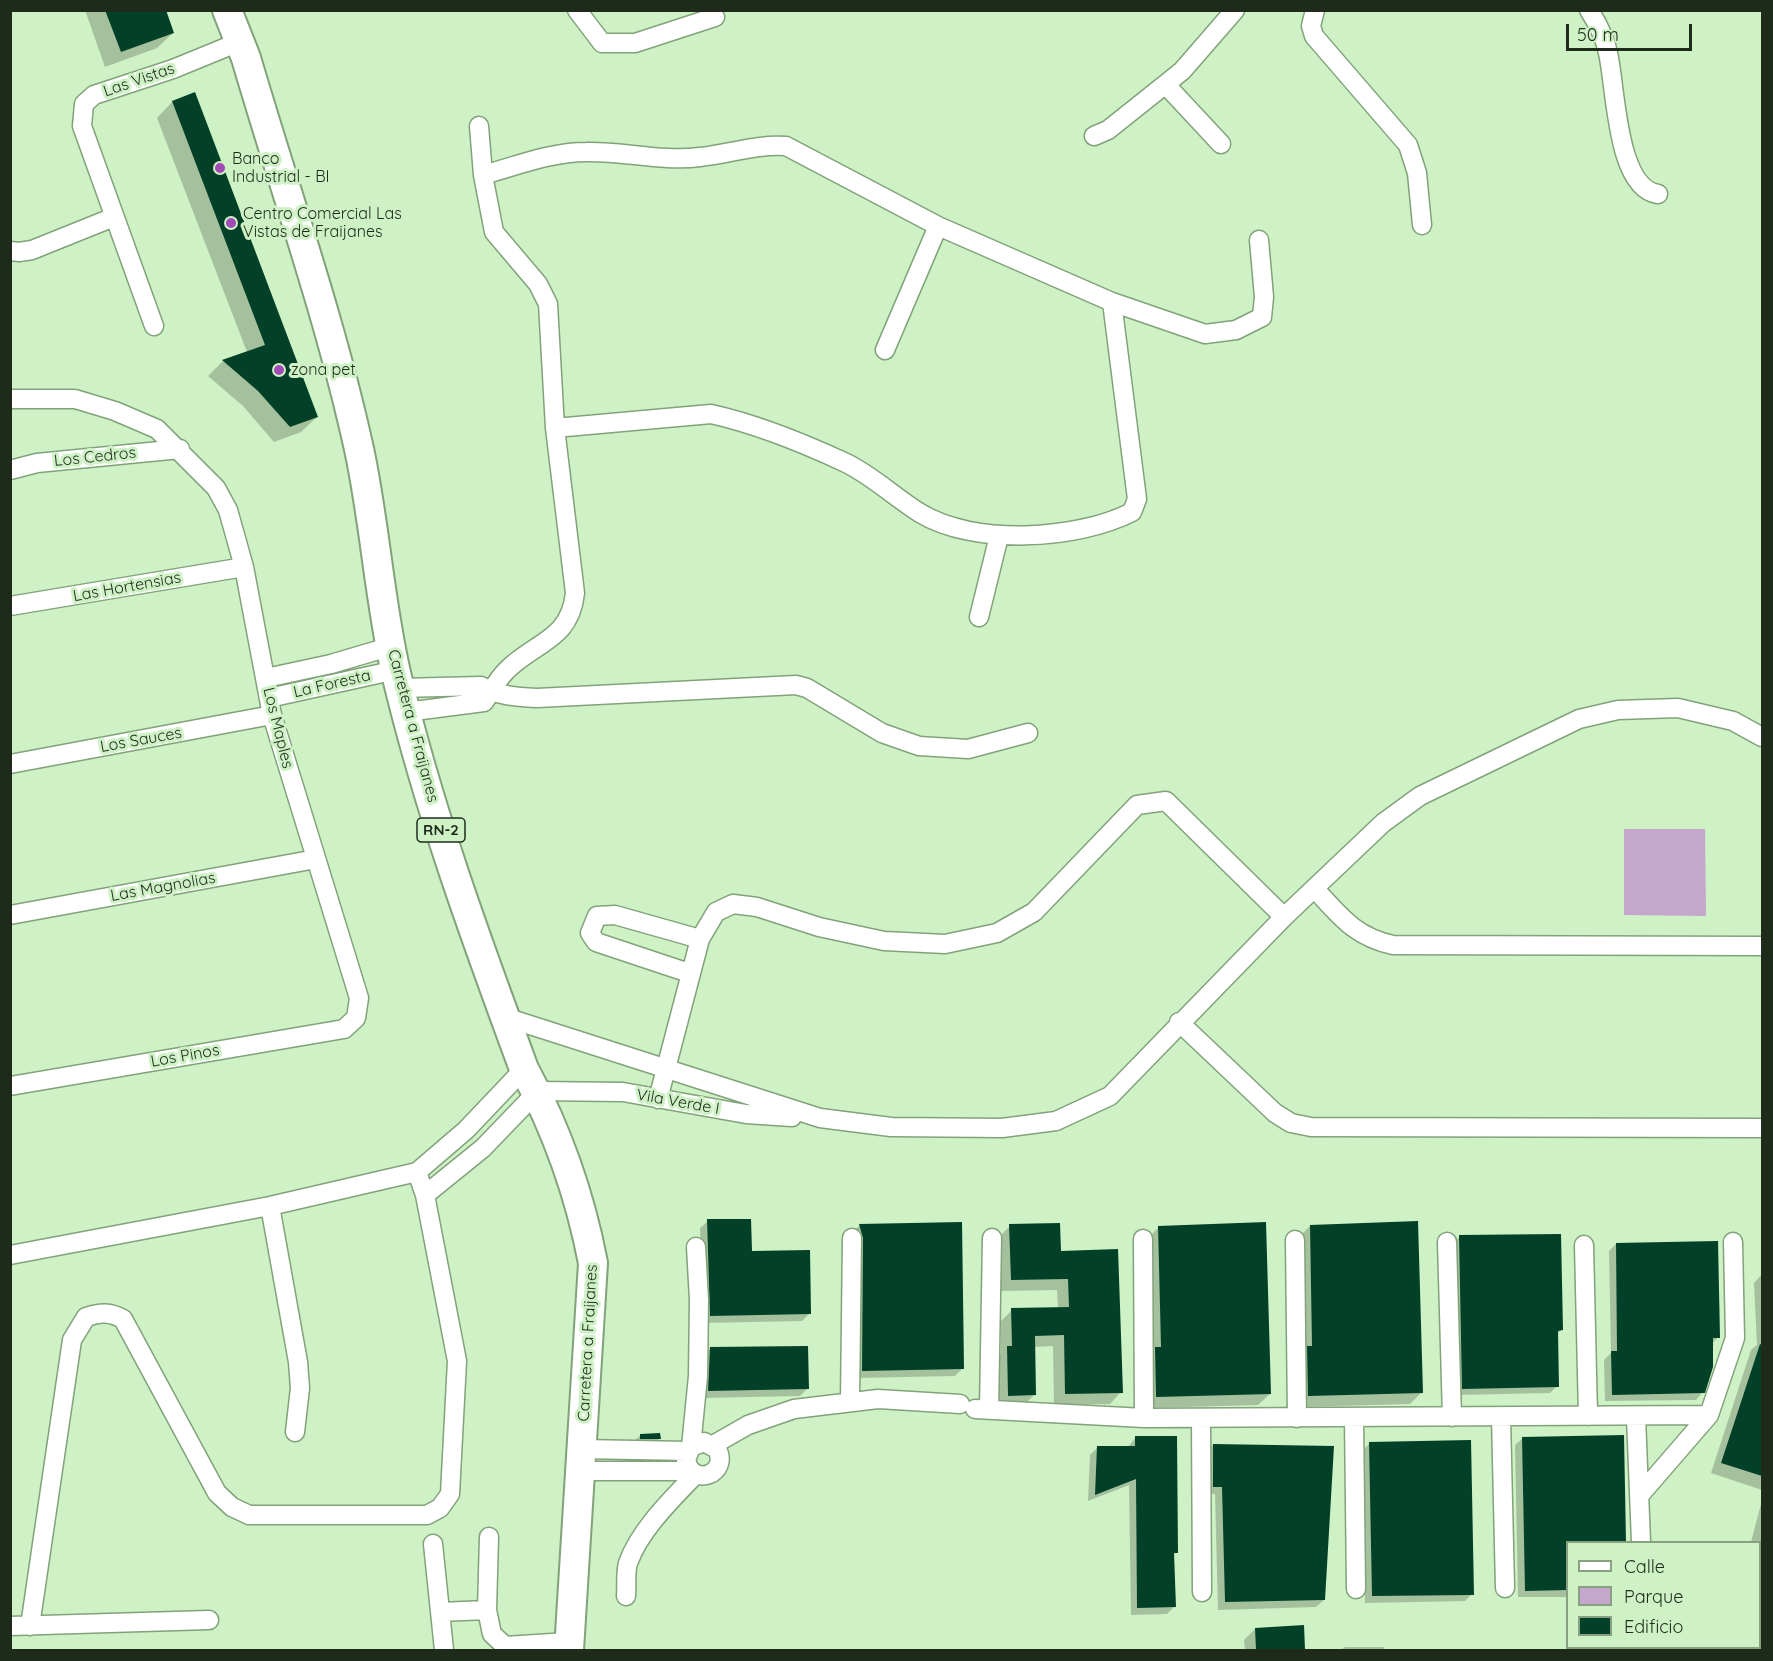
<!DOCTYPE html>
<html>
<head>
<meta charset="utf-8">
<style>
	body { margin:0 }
	#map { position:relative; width:1773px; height:1661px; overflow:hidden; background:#cef1c5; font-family:Quicksand,sans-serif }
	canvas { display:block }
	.frame { position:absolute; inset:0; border:12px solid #1e2b1b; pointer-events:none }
	.legend { position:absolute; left:1566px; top:1541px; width:195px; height:108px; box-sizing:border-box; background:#cef1c5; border:2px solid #88a281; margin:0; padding:8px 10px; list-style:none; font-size:18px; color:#1e2b1b }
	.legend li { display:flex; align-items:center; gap:12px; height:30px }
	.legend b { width:30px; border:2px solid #88a281 }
	.scale { position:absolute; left:1566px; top:24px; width:126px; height:27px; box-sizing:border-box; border:3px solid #1e2b1b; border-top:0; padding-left:8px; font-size:18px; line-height:21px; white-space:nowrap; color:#1e2b1b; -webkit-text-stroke:4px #cef1c5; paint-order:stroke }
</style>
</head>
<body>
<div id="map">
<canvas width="1773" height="1661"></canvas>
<div class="frame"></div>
<ul class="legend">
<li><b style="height:8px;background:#fff"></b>Calle</li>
<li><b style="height:16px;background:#c5a6cd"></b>Parque</li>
<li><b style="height:16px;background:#024128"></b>Edificio</li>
</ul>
<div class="scale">50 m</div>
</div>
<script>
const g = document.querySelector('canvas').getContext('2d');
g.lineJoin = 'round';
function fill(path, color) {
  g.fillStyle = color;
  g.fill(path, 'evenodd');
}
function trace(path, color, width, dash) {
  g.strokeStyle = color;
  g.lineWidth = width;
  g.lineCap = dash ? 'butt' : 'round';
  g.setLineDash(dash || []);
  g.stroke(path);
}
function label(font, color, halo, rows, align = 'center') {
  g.font = font + ' Quicksand,sans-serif';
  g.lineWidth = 6;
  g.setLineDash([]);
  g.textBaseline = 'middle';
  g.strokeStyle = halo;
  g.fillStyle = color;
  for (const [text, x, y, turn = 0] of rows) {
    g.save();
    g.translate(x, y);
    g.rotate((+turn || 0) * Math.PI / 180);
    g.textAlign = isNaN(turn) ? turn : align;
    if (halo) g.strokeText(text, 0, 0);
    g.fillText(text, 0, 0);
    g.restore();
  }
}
fill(new Path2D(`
	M1624,829H1705L1706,916L1624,915Z`), '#c5a6cd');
fill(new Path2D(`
	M85,10H165L173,33L157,48L105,67Z
	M194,94L317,417L301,432L274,442L243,406L208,376L223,361L247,352L157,118L172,102Z
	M708,1221L750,1253L809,1314L802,1321L703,1323L700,1228Z
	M860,1225L963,1368L955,1376L855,1378L853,1232Z
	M1010,1226L1059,1252L1121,1392L1110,1404L1054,1405L1053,1346L1034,1347L1035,1394L1023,1406H997L996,1359L1001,1353V1321L1012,1310L1058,1309L1057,1290L1000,1291L999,1237Z
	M1310,1226L1421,1393L1410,1404L1297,1407L1299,1237Z
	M1159,1227L1270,1394L1258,1405L1146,1408L1147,1239Z
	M1460,1237L1561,1330L1556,1335L1557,1386L1550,1393L1456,1395L1452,1244Z
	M1616,1244L1718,1337L1712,1344L1703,1392L1696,1400L1605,1401L1604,1360L1611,1353L1609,1251Z
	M1762,1274V1490L1711,1473L1751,1350L1757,1345L1754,1283Z
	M710,1349L807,1389L800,1396L701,1398L703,1356Z
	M641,1435L659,1439L652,1446L633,1442Z
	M1623,1436L1625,1542H1568V1597H1518L1515,1445L1523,1438Z
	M1136,1437L1176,1552L1173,1556L1174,1607L1167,1614L1131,1615L1129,1485L1088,1501L1090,1455L1097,1448L1128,1447Z
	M1370,1443L1472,1594L1465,1601L1365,1603L1362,1451Z
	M1213,1445L1324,1600L1316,1607L1218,1610L1215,1494H1206L1205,1453Z
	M1762,1500V1650H1721V1648H1760V1542H1751Z
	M1302,1626L1303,1650H1245L1244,1640L1255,1629Z
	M1345,1647H1384V1650H1341Z`), '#0003');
fill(new Path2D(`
	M105,10H166L174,33L121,52Z
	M195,92L318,417L290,427L258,391L222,360L265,345L172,101Z
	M707,1219H751L752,1251L810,1250L811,1314L710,1316Z
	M1418,1221L1423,1393L1308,1396L1307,1346H1312L1310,1225Z
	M962,1222L964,1369L862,1371L863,1238L859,1224Z
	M1266,1222L1271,1394L1156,1397L1155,1347H1161L1158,1226Z
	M1060,1223L1061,1251L1118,1249L1123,1393L1065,1394L1064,1335L1035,1336L1036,1395L1008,1396L1007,1346H1012L1011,1308L1069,1307L1068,1279L1011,1280L1009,1224Z
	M1561,1234L1563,1330L1558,1331L1559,1387L1462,1389L1459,1235Z
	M1718,1241L1720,1338H1713V1367L1705,1393L1612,1395L1611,1351H1617L1616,1243Z
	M1760,1344L1762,1345V1476L1721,1463Z
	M808,1346L809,1389L708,1391L710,1347Z
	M660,1433L661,1439H640V1434Z
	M1624,1435L1626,1542H1568V1590L1525,1591L1522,1437Z
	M1135,1436H1177L1178,1553H1174L1176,1607L1137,1608L1136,1479L1095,1495L1097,1446H1135Z
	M1471,1440L1474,1595L1372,1596L1369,1442Z
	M1213,1444L1334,1446L1325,1600L1225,1602L1222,1487H1213Z
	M1304,1625L1305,1650H1256L1255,1628Z`), '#024128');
const street = new Path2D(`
	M577,10L602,43H635L715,17
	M1315,10L1311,26L1314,36L1408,145L1417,173L1422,225
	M1589,10C1598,24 1605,37 1608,53C1616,87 1616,188 1658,194
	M1166,85L1221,144
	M1094,136L1108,130L1182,71L1235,10
	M483,175C516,166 551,152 586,152C624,151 662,162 700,157C729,154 756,144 786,146L938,226L1112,302L1205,334L1236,330L1262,317L1264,297L1259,240
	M10,251L19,252L32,250L114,217
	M154,326L82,126L84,104L94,95L173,69L239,42
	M885,350L938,226
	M10,399H75L115,411L157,429L216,488L228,510L244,567L272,715L359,998L356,1018L344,1029L10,1086
	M555,428L711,414C756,424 803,443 844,462C872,475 894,497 920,513C974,546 1077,540 1132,512L1137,499L1112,302
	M10,470L37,463L180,449
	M10,606L244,567
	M979,617L999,536
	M266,678L331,664L392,646
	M400,688L481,686C498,696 517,697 537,698L796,685L807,688L882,733L919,746L968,749L1028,733
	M269,698L396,670
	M406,712L484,702C491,692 497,680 506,671C534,642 570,641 575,593L555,428L548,304L538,284L494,232L483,175L479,126
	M10,764L272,715
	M1315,889C1340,916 1355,937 1393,945L1762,946
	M10,915L316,859
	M689,973L596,942L590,933L597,916L615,915L700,939
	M505,1017L820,1118L891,1127L1002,1128L1056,1121L1110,1096L1284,917L1383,823L1420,796L1579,719L1618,710L1678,708L1733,721L1762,737
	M1179,1022L1275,1113L1291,1123L1311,1127L1762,1128
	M536,1091L623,1092L746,1114L792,1117
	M658,1099L700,939L716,912L733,904L757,907L819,927L884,941L945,944L997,933L1034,912L1137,805L1166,801L1284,917
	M417,1172L466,1130L524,1069
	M425,1195L483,1148L536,1093
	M270,1206L298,1362L300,1388L295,1432
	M1143,1239L1144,1418
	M1295,1240L1297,1418
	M1447,1242L1452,1417
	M1584,1245L1588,1416
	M10,1255L270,1206L417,1172L425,1195L457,1361L450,1494L440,1508L427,1515H249L232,1507L217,1493L123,1319C110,1312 101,1312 86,1317L72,1340L30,1626
	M850,1401L852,1238
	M975,1409L1144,1418L1709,1415
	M989,1409L992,1238
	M1501,1417L1505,1588
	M1636,1417L1641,1542
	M1201,1418L1202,1592
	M1354,1418L1356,1589
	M713,1445L748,1425L794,1409L878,1399L960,1404
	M691,1447L704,1442L717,1449C730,1474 692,1488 686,1460L691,1447L698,1376L699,1300L696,1247
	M582,1449L688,1451
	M581,1471H690
	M1639,1496L1709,1415L1735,1338L1733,1242
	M489,1537L487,1610L492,1634L505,1646L568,1642
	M433,1544L444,1650
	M626,1596C627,1586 625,1573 628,1563C640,1530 671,1500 695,1475
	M440,1612L487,1610
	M10,1626L209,1620`);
const primary = new Path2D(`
	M227,10L246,58C284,188 330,317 359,449C375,523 379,599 396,673C428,808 476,939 524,1069C557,1130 580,1195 593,1263L569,1650`);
trace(street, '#82a27a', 21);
trace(primary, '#82a27a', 32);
trace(street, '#fff', 18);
trace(primary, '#fff', 28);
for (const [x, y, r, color] of [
	[220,168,6,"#a24bb7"],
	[231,223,6,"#a24bb7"],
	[279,370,6,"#a24bb7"]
]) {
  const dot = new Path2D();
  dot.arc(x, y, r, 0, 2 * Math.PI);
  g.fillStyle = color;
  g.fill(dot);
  trace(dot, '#cef1c5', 2);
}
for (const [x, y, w] of [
	[441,830,48]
]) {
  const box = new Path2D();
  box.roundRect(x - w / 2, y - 12, w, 24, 4.5);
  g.fillStyle = '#cef1c5';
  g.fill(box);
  trace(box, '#1e2b1b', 1.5);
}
label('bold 15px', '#1e2b1b', null, [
	["RN-2",441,830]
]);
label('16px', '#1e2b1b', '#cef1c5', [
	["Las Vistas",139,80,-19],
	["Los Cedros",95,457,-6],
	["Las Hortensias",127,587,-10],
	["La Foresta",332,684,-13],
	["Carretera a Fraijanes",413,726,75],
	["Los Maples",278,728,76],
	["Los Sauces",141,740,-10],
	["Las Magnolias",163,887,-10],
	["Los Pinos",185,1056,-10],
	["Vila Verde I",678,1102,10],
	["Carretera a Fraijanes",588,1343,-87]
]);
label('16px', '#1e2b1b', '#cef1c5', [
	["Banco",232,159],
	["Industrial - BI",232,177],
	["Centro Comercial Las",243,214],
	["Vistas de Fraijanes",243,232],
	["zona pet",291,370]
], 'left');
</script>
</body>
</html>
